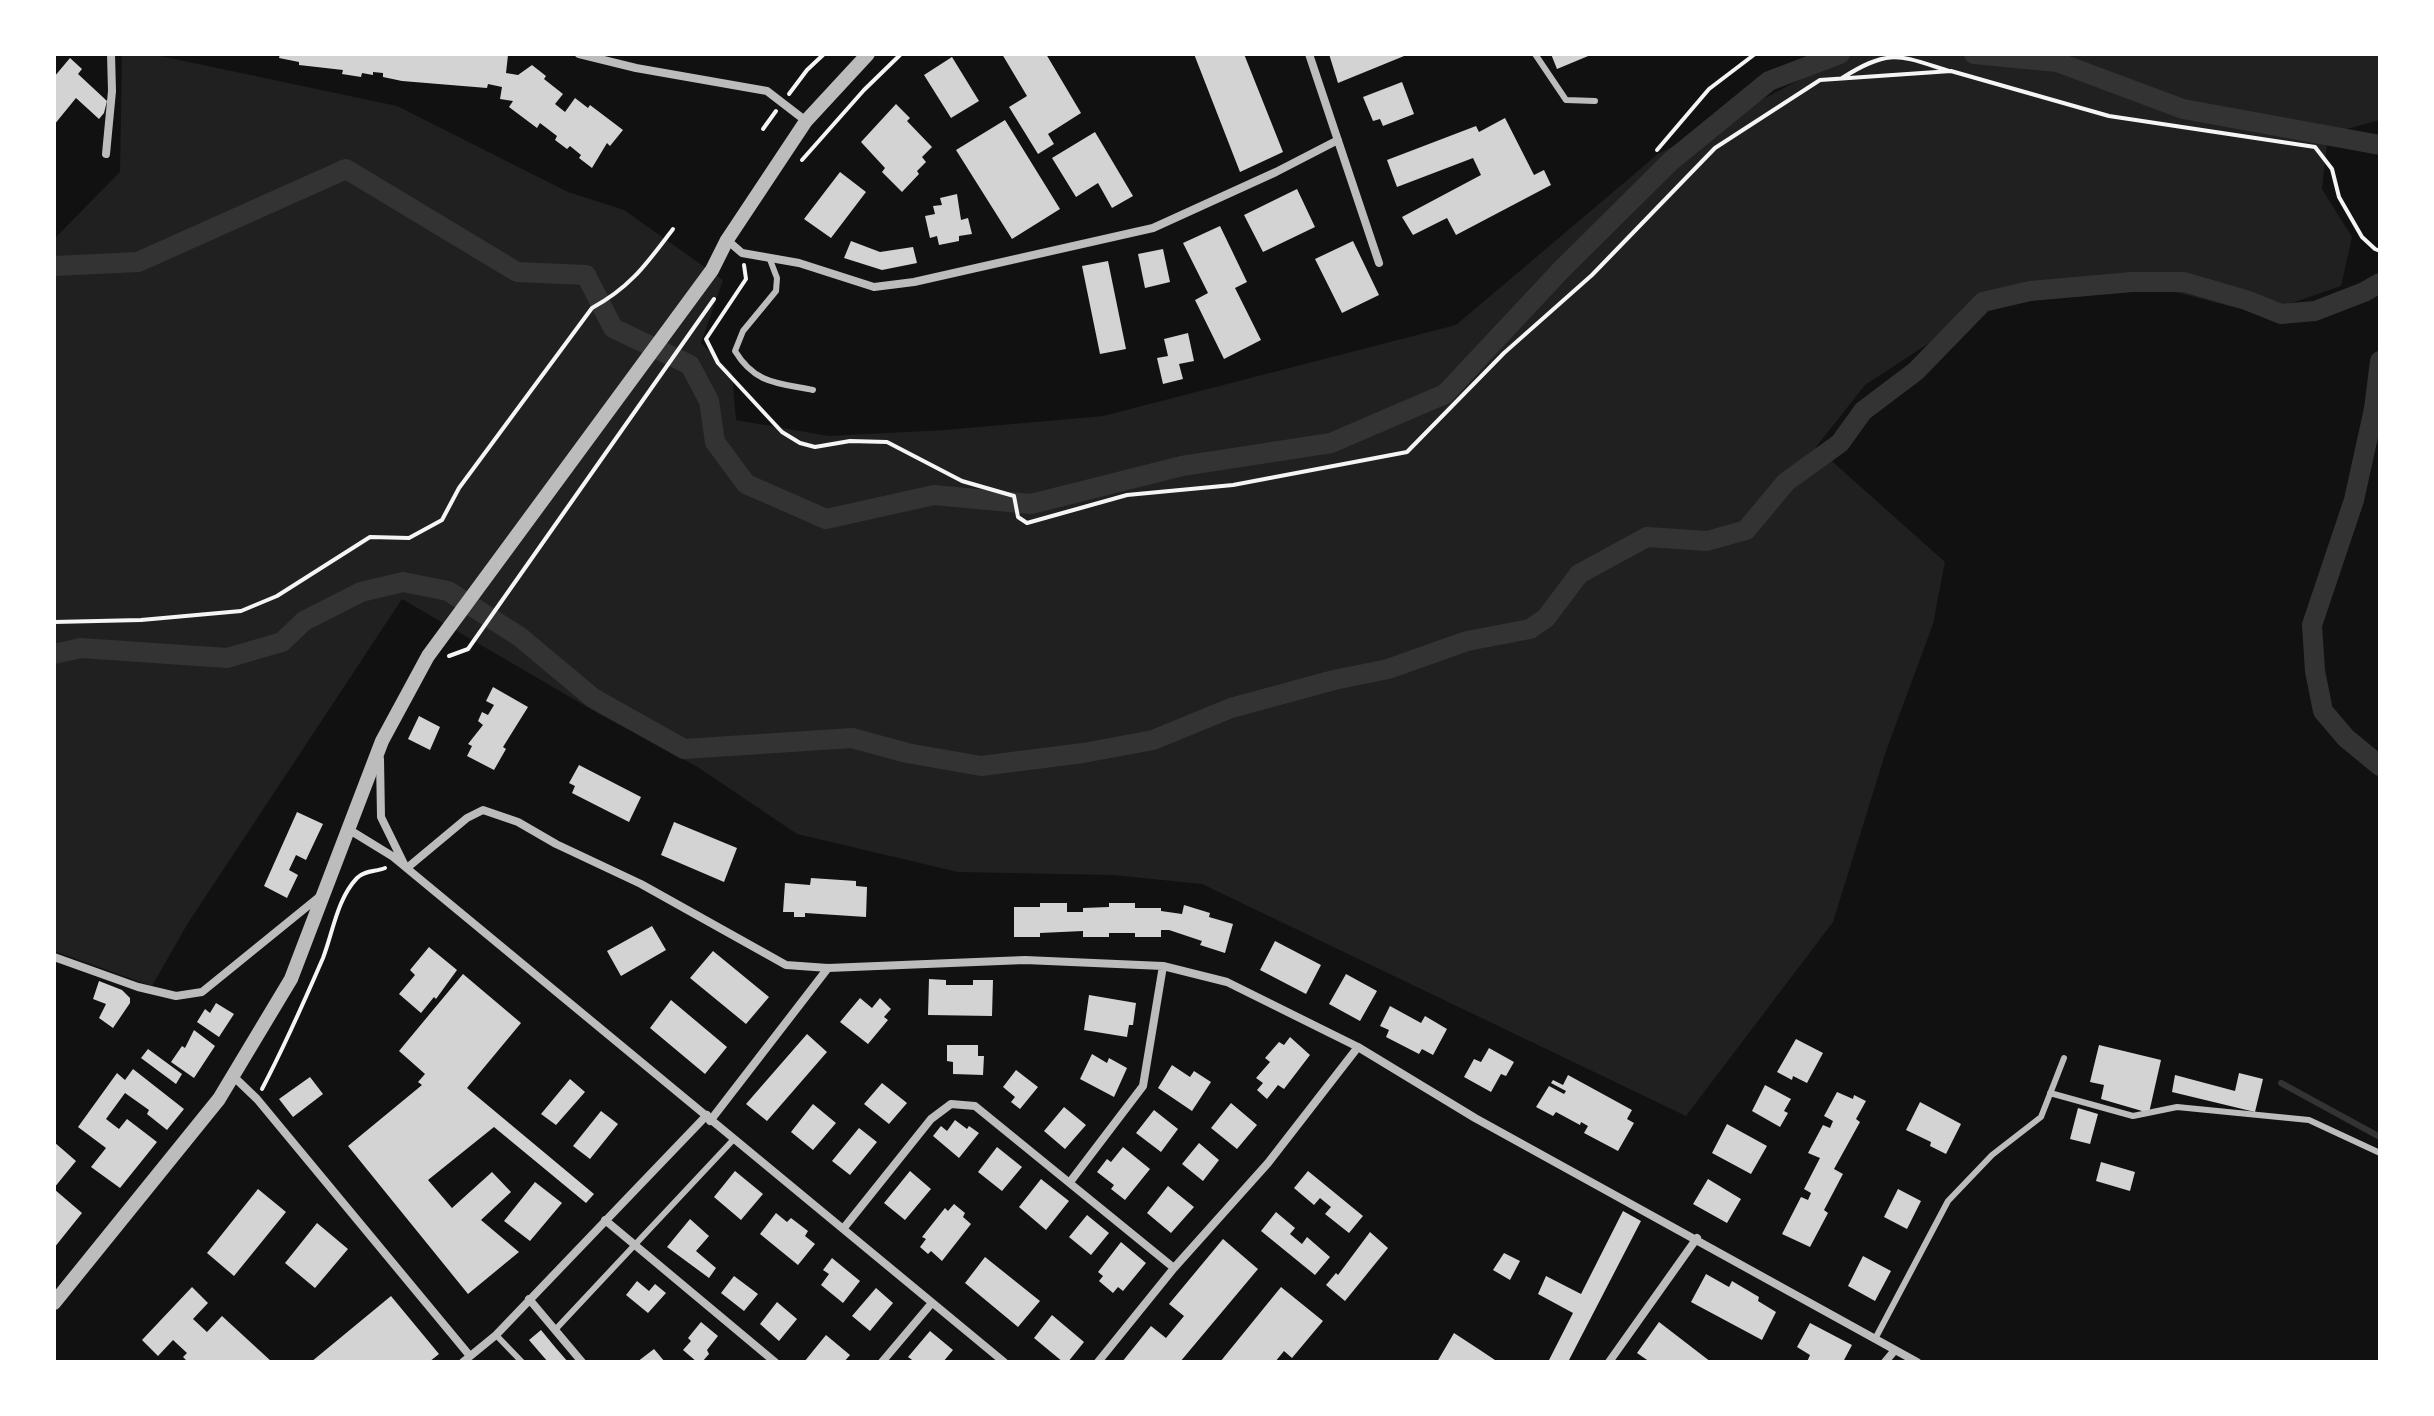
<!DOCTYPE html>
<html>
<head>
<meta charset="utf-8">
<style>
	body { margin:0 }
	#map { position:relative; width:2434px; height:1416px; overflow:hidden; background:#111; font-family:Helvetica,sans-serif }
	canvas { display:block }
	.frame { position:absolute; inset:0; border:56px solid #fff; pointer-events:none }
</style>
</head>
<body>
<div id="map">
<canvas width="2434" height="1416"></canvas>
<div class="frame"></div>
</div>
<script>
const g = document.querySelector('canvas').getContext('2d');
g.lineJoin = 'round';
function fill(path, color) {
  g.fillStyle = color;
  g.fill(path, 'evenodd');
}
function trace(path, color, width, dash) {
  g.strokeStyle = color;
  g.lineWidth = width;
  g.lineCap = dash ? 'butt' : 'round';
  g.setLineDash(dash || []);
  g.stroke(path);
}
fill(new Path2D(`
	M122,54H151L397,106L568,192L624,210L723,280L701,343L732,373L736,420L829,436L945,430L1103,416L1456,325L1658,154L1849,54H2380V120L2328,134L2322,189L2352,237L2341,286L2260,314L2148,285L1986,306L1865,385L1816,447L1945,562L1933,624L1886,751L1833,922L1686,1116L1202,884L1113,875L958,872L797,834L696,766L599,714L402,599L188,923L152,986L54,951V239L120,172Z`), '#202020');
trace(new Path2D(`
	M2281,1083L2380,1137`), '#333', 6);
trace(new Path2D(`
	M1974,54L2057,62L2183,109L2380,145
	M54,266L138,262L346,169L517,272L586,275L613,328L690,365L709,401L715,442L746,484L826,519L934,495L1031,504L1182,466L1331,443L1445,394L1562,269L1671,161L1769,81L1840,54
	M2380,361L2374,409L2354,500L2312,625L2315,671L2323,711L2346,738L2380,766
	M54,654L81,648L227,658L282,642L304,621L361,592L403,582L448,591L520,637L593,698L684,749L852,738L907,753L981,766L1083,753L1153,740L1231,708L1334,680L1388,669L1467,641L1530,629L1546,618L1579,574L1647,537L1707,541L1746,530L1786,482L1840,443L1863,411L1916,371L1983,302L2030,291L2132,282H2184L2246,300L2281,314L2315,311L2364,292L2380,283`), '#333', 20);
fill(new Path2D(`
	M280,54L508,55L506,73L518,75L532,65L546,76L544,79L563,94L555,104L565,112L575,98L588,108L590,105L623,130L610,146L607,143L592,168L579,158L581,155L570,146L567,149L555,140L557,136L540,123L537,128L509,107L513,101L500,99L502,87L488,84L487,88L402,81L383,77V73L373,72V75L362,73L361,77L342,74L343,70L299,65V62L279,58Z
	M1002,54H1046L1081,113L1048,134L1054,144L1038,154L1009,107L1027,96Z
	M1194,54H1244L1283,152L1240,172Z
	M1329,54H1409L1338,83Z
	M1551,54H1593L1557,69Z
	M952,57L979,101L951,118L924,75Z
	M70,58L82,69L78,74L107,101L104,113L99,119L76,98L54,125V77Z
	M1402,82L1414,114L1383,126L1380,119L1373,121L1363,97Z
	M896,104L910,118L907,121L932,147L922,157L926,162L917,171L919,174L902,192L882,172L885,168L861,142Z
	M1505,118L1534,175L1544,170L1551,185L1456,235L1447,218L1413,235L1402,217L1481,175L1473,158L1397,187L1387,160L1476,126L1479,132Z
	M1005,120L1060,209L1012,239L956,150Z
	M1095,132L1133,196L1112,208L1098,183L1076,197L1052,158Z
	M840,172L866,192L831,238L804,219Z
	M1297,189L1315,227L1263,252L1244,215Z
	M957,194L961,220L968,218L972,234L959,236V241L939,245L937,236L930,238L925,216L935,214L933,206L942,205L940,198Z
	M1220,226L1247,282L1235,288L1261,340L1224,359L1195,300L1208,293L1183,243Z
	M851,241L880,252L913,247L917,263L882,270L844,258Z
	M1353,241L1379,295L1342,313L1315,259Z
	M1163,249L1170,282L1145,288L1138,254Z
	M1108,261L1126,349L1100,354L1082,266Z
	M1188,333L1194,361L1179,364L1183,379L1163,384L1157,358L1168,356L1164,339Z
	M493,687L528,707L503,747L506,749L494,770L467,756L472,746L468,744L483,725L478,721L482,712L488,715L494,705L486,701Z
	M419,716L440,727L430,750L408,739Z
	M579,765L641,797L629,822L572,793L575,786L569,783Z
	M297,812L323,824L306,860L296,855L289,870L298,875L287,898L264,886Z
	M674,822L737,848L724,882L661,855Z
	M811,878L856,881V886L867,887L866,917L805,913V917H794V912H783L785,883L810,885Z
	M1040,903H1067V912H1083V908L1109,907V903H1135V908H1161V911L1182,914L1184,905L1210,913L1209,917L1233,924L1225,953L1200,945L1202,941L1169,930H1161V937H1135V933H1109V937H1083V931L1040,933V937H1014V907H1040Z
	M652,926L666,950L621,976L607,951Z
	M1275,941L1321,965L1306,994L1260,970Z
	M429,947L457,970L436,999L434,997L421,1013L399,994L415,975L410,970Z
	M713,951L769,997L746,1024L690,978Z
	M463,974L521,1023L467,1088L594,1194L586,1203L494,1127L428,1180L452,1208L492,1172L511,1192L481,1220L519,1252L468,1294L348,1146L422,1085L418,1082L425,1074L399,1051Z
	M1346,974L1377,991L1360,1021L1329,1004Z
	M929,979L946,980V985H973V980H993L992,1016L928,1015Z
	M99,981L122,990L130,998V1003L113,1028L99,1018L106,1004L93,999Z
	M1089,995L1136,1003L1133,1025H1129L1127,1037L1084,1030Z
	M860,998L872,1008L880,998L891,1009L884,1017L888,1020L868,1044L840,1022Z
	M671,1000L727,1047L705,1074L650,1028Z
	M216,1003L234,1014L219,1037L197,1022L205,1009L210,1013Z
	M1390,1006L1421,1023L1425,1016L1447,1029L1433,1055L1422,1049L1419,1054L1386,1037L1389,1030L1380,1026Z
	M194,1030L215,1046L194,1078L171,1062L182,1046L185,1048Z
	M807,1034L827,1052L767,1121L746,1104Z
	M1290,1037L1310,1055L1284,1089L1278,1085L1267,1099L1257,1090L1263,1083L1256,1078L1270,1062L1265,1058L1279,1042L1284,1045Z
	M1796,1039L1823,1053L1807,1083L1793,1076L1792,1080L1777,1072Z
	M947,1045H978V1056H984L983,1075L953,1074V1062L947,1061Z
	M2099,1045L2161,1060L2149,1113L2101,1099L2104,1085L2090,1082Z
	M1489,1048L1514,1062L1506,1076L1501,1074L1491,1092L1464,1077L1474,1059L1481,1062Z
	M148,1049L182,1074L176,1084L141,1058Z
	M1092,1054L1107,1063L1109,1058L1127,1068L1114,1097L1080,1079Z
	M1172,1065L1190,1077L1194,1071L1211,1082L1192,1111L1158,1088Z
	M133,1069L184,1109L167,1130L147,1114L149,1110L125,1093L106,1119L119,1129L127,1119L157,1142L120,1188L91,1167L106,1148L78,1127L117,1073L125,1080Z
	M1016,1070L1038,1087L1020,1109L1011,1102L1015,1097L1003,1087Z
	M2239,1073L2263,1079L2255,1112L2172,1092L2175,1075L2235,1091Z
	M1568,1075L1632,1110L1627,1119L1634,1123L1618,1151L1584,1133L1588,1126L1581,1122L1580,1125L1556,1112L1553,1116L1536,1107L1549,1086L1564,1094L1566,1091L1551,1083L1553,1080L1563,1085Z
	M310,1077L323,1094L293,1117L279,1099Z
	M570,1079L585,1092L556,1125L541,1114Z
	M882,1083L907,1103L889,1124L864,1104Z
	M1765,1085L1791,1099L1784,1111L1788,1113L1780,1127L1752,1111Z
	M1837,1092L1853,1099L1854,1095L1866,1101L1856,1119L1860,1122L1834,1169L1843,1174L1824,1210L1828,1213L1810,1247L1782,1234L1801,1197L1808,1200L1811,1193L1804,1189L1820,1158L1808,1153L1823,1125L1830,1128L1833,1121L1824,1116Z
	M1920,1102L1961,1124L1946,1154L1930,1146L1931,1142L1906,1130Z
	M1231,1103L1257,1125L1237,1149L1211,1128Z
	M813,1104L836,1123L813,1150L791,1132Z
	M1064,1107L1086,1125L1065,1149L1044,1131Z
	M2078,1108L2098,1114L2090,1144L2070,1139Z
	M1154,1110L1178,1129L1161,1152L1136,1133Z
	M601,1111L618,1124L590,1159L573,1146Z
	M955,1120L967,1129L969,1126L979,1133L959,1158L933,1136L941,1126L947,1131Z
	M1727,1124L1767,1146L1751,1174L1712,1153Z
	M859,1128L877,1142L850,1175L832,1161Z
	M54,1142L76,1161L54,1188Z
	M1199,1143L1219,1160L1203,1181L1182,1164Z
	M997,1147L1022,1167L1002,1191L978,1172Z
	M1123,1147L1150,1169L1125,1200L1111,1189L1114,1185L1097,1172L1107,1159L1111,1162Z
	M2101,1162L2135,1172L2130,1191L2096,1181Z
	M735,1171L763,1194L741,1220L714,1197Z
	M910,1171L931,1189L905,1220L884,1203Z
	M1308,1171L1363,1216L1349,1233L1325,1214L1331,1207L1320,1198L1314,1205L1294,1188Z
	M1041,1179L1069,1201L1046,1230L1019,1207Z
	M1708,1179L1741,1199L1727,1223L1693,1204Z
	M535,1182L562,1203L530,1241L504,1221Z
	M1168,1186L1194,1207L1171,1233L1147,1213Z
	M54,1189L82,1213L54,1248Z
	M258,1189L286,1212L234,1276L207,1253Z
	M1898,1189L1921,1201L1907,1229L1884,1217Z
	M954,1204L965,1213L963,1217L971,1224L942,1261L931,1251L928,1254L920,1247L926,1239L922,1237L945,1208L948,1211Z
	M1623,1211L1641,1221L1568,1362H1548L1573,1313L1538,1294L1546,1276L1581,1294Z
	M1276,1212L1295,1228L1290,1234L1302,1244L1307,1237L1330,1257L1315,1275L1261,1231Z
	M776,1213L787,1222L791,1218L808,1231L805,1236L815,1244L798,1265L760,1234Z
	M1087,1215L1109,1233L1091,1255L1069,1237Z
	M690,1219L709,1236L696,1251L716,1268L709,1278L667,1247Z
	M317,1223L348,1249L315,1288L285,1263Z
	M1370,1232L1388,1248L1345,1301L1326,1285L1336,1273L1338,1275Z
	M1223,1239L1258,1269L1180,1362H1122L1151,1326L1166,1338L1184,1316L1169,1304Z
	M1121,1242L1146,1263L1123,1291L1118,1287L1113,1293L1099,1281L1103,1276L1098,1272Z
	M1504,1253L1520,1261L1510,1280L1493,1270Z
	M1863,1256L1891,1271L1875,1301L1848,1286Z
	M985,1257L1040,1301L1018,1327L965,1283Z
	M832,1258L860,1281L843,1303L821,1285L829,1274L823,1270Z
	M1706,1274L1729,1287L1732,1281L1759,1297L1758,1301L1776,1312L1762,1340L1691,1302Z
	M734,1276L758,1294L744,1311L721,1293Z
	M637,1281L649,1291L655,1284L666,1293L648,1313L626,1295Z
	M192,1287L208,1303L193,1319L207,1332L222,1316L272,1362H188L183,1357L187,1353L173,1340L158,1356L142,1340Z
	M1281,1287L1323,1321L1292,1358L1284,1351L1275,1362H1220Z
	M876,1288L893,1303L870,1331L852,1316Z
	M391,1296L439,1354L429,1362H311Z
	M777,1302L797,1319L779,1341L760,1324Z
	M1052,1315L1084,1342L1068,1362H1063L1034,1338Z
	M701,1322L718,1336L707,1350L709,1354L702,1362H697L683,1350L691,1341L688,1338Z
	M1659,1322L1711,1362H1650L1637,1353Z
	M1810,1323L1852,1345L1843,1362H1807L1810,1355L1797,1347Z
	M541,1330L555,1347L568,1362H548L529,1340Z
	M930,1331L953,1350L943,1362H915L908,1357Z
	M1454,1333L1480,1350L1498,1362H1437Z
	M826,1335L850,1355L844,1362H804Z
	M654,1349L665,1362H637Z`), '#d3d3d3');
trace(new Path2D(`
	M1842,78C1890,48 1898,55 1949,71
	M789,94L807,70L824,54
	M763,129L776,111
	M1657,150L1709,89L1755,54
	M802,160L864,90L901,54
	M744,265L746,279L706,339L718,363L782,432L800,443L815,447L850,441L887,442L962,481L1014,496L1018,517L1027,523L1127,495L1233,485L1407,452L1504,353L1592,275L1715,148L1820,80L1951,71L2109,116L2315,147L2332,169L2339,197L2362,237L2375,249L2380,251
	M54,622L141,620L241,611L277,596L370,537L409,538L442,520L459,488L592,308C631,287 647,263 673,229
	M449,656L468,649L714,299
	M262,1089C284,1047 304,1002 323,958C333,932 337,899 357,878C365,870 376,872 385,868`), '#f5f5f5', 4);
trace(new Path2D(`
	M1535,54L1566,100L1595,101
	M769,257L777,278L776,291L743,331L735,351C755,384 778,383 813,390
	M2050,1093L2133,1116L2177,1107L2309,1120L2380,1153
	M555,1330L733,1140
	M496,1335L522,1362
	M1875,1339L1948,1201L1992,1155L2041,1117L2064,1058`), '#bcbcbc', 6);
trace(new Path2D(`
	M579,54L636,68L767,91L806,121
	M1309,54L1379,263
	M106,154L112,91L111,54
	M727,240L742,253L799,263L874,287L914,282L1153,228L1276,172L1338,140
	M380,759L381,817L404,864
	M348,829L392,856L1004,1362
	M407,868L467,818L483,810L518,822L556,844L641,884L786,965L828,968L1025,960L1163,966L1227,982L1358,1047L1475,1118L1917,1362
	M54,957L138,987L176,996L202,992L319,897
	M233,1076L257,1099L470,1356
	M710,1121L828,968
	M1070,1182L1143,1086L1163,966
	M605,1220L775,1362
	M843,1229L931,1119L951,1104L975,1106L1174,1268
	M529,1299L582,1362
	M463,1362L496,1335L707,1115
	M882,1362L931,1304
	M1098,1362L1174,1268L1268,1163L1358,1047
	M1609,1362L1697,1238
	M1885,1362L1895,1350`), '#bcbcbc', 8);
trace(new Path2D(`
	M54,1303L219,1099L291,979L382,741L428,656L712,270L727,240L806,121L868,54`), '#bcbcbc', 14);
</script>
</body>
</html>
